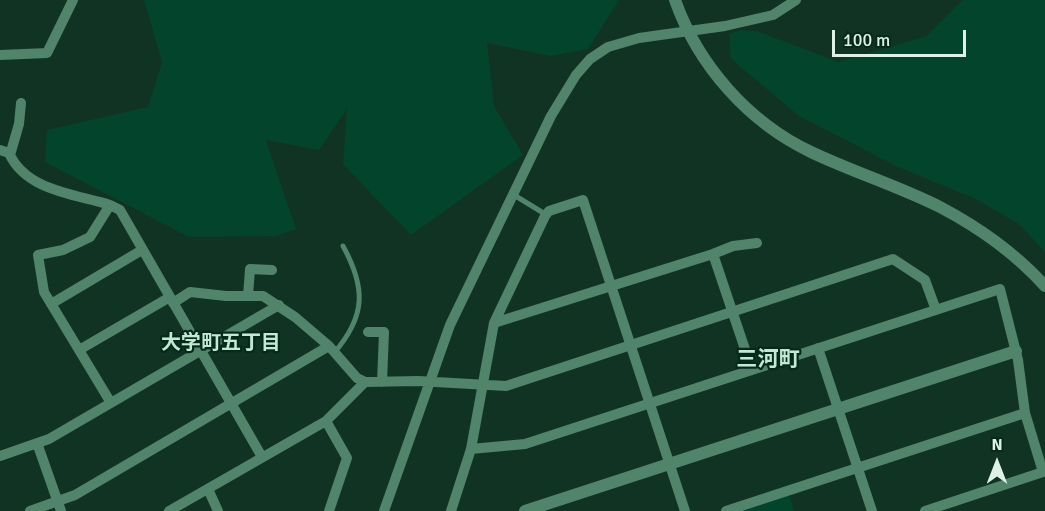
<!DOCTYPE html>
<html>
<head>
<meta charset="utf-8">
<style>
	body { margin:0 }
	#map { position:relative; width:1045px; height:511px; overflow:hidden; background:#113324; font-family:Signika,sans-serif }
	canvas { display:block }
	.north { position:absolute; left:967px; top:433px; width:60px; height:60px; -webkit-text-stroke:4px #06291b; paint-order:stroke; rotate:0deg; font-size:16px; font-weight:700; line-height:24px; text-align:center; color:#def1e6 }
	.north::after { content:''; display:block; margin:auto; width:21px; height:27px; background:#def1e6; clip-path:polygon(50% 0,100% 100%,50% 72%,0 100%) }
	.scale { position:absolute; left:832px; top:30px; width:134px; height:27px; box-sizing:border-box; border:3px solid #def1e6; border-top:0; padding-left:8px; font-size:18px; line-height:21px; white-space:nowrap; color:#def1e6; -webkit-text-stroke:4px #06291b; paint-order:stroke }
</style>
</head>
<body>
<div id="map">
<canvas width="1045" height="511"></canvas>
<div class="north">N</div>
<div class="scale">100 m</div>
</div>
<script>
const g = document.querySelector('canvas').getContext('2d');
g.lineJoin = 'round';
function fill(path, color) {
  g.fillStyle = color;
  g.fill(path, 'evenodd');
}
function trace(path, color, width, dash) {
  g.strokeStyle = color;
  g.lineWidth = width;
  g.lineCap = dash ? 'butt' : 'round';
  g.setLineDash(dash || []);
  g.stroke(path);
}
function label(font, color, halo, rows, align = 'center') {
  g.font = font + ' Signika,"Noto Sans JP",sans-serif';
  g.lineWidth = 4.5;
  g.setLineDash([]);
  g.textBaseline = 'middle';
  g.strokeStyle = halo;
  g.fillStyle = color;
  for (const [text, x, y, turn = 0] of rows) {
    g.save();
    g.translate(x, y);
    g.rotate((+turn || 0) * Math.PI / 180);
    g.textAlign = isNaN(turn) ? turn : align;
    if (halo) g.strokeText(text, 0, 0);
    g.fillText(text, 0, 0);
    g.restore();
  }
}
fill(new Path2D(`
	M144,0H619L588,49L550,56L487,43L494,106L523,155L411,235L343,164L347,109L319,150L266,140L296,229L277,236L189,237L45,162L47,130L148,107L162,62Z
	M963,0H1045V252L1019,224L976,199L898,167L799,116L731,59L729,34L740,30L757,31L838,62L927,36Z
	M789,495L794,511H742Z`), '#03442d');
trace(new Path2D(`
	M514,195L545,214
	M334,353C366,316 366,288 343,246`), '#50846b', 5);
trace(new Path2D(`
	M0,55L47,53L73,0
	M0,150L9,153C26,191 75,194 110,205L120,210L262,457
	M10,155L19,124L21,103
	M110,205L90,237L63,250L38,255L44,292L111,403
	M713,254L733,246L757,243
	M248,296L250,269L272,270
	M173,303L190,292L226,296H263L295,317L329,346L357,378L365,382L418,381L506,386L893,259L925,280L936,310
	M51,304L142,250
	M494,323L713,254L752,370
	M368,332H384L382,382
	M818,348L872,511
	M79,350L170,297
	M326,421L347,458L329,511
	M37,443L61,511
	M471,449L525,444L1000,289L1018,360L1025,413L1043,472L925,511
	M0,456L49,439L279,305
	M208,489L218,511
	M30,511L75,495L329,346
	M169,511L326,421L365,382
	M384,511L450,325L551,116L576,75L590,59L608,47L639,38L725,26L773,15L796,0
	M451,511L471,449L494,323L545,216L549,211L583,200L685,511
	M726,511L1025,413`), '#50846b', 10);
trace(new Path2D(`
	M675,0C698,65 748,122 811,152C853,172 898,186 940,207C978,227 1016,254 1045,286
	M525,511L1016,351`), '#50846b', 12);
label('bold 20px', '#c3e9d5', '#06291b', [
	["大学町五丁目",221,344]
]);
label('bold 21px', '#c3e9d5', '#06291b', [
	["三河町",768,360]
]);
</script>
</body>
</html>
